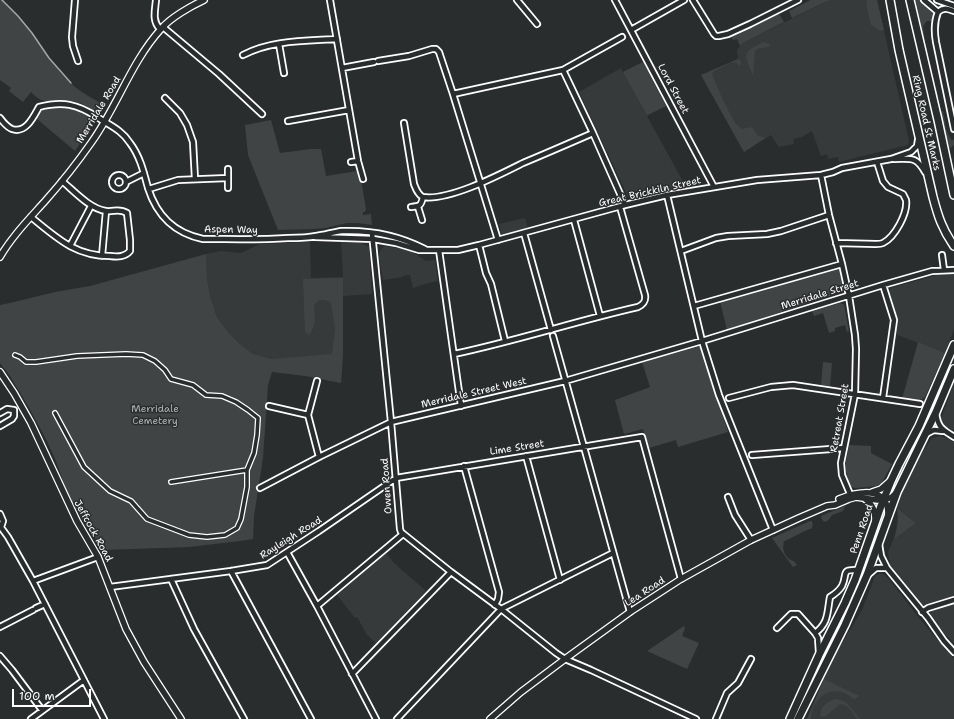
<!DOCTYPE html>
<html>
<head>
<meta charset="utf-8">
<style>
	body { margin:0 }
	#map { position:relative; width:954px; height:719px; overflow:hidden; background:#2a2d2e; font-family:"Shantell Sans",sans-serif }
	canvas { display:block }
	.scale { position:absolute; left:12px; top:689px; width:79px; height:18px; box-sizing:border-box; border:2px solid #fff; border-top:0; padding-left:5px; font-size:12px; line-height:14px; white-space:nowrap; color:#fff; -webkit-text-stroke:3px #2a2d2e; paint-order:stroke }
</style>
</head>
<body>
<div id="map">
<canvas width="954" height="719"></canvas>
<div class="scale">100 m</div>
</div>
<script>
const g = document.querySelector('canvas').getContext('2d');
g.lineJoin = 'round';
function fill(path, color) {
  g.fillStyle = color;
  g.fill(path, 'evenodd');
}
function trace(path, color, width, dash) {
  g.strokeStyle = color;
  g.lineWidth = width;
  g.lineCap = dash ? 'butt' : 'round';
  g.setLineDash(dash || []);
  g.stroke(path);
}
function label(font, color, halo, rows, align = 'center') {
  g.font = font + ' "Shantell Sans",sans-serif';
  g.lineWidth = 3;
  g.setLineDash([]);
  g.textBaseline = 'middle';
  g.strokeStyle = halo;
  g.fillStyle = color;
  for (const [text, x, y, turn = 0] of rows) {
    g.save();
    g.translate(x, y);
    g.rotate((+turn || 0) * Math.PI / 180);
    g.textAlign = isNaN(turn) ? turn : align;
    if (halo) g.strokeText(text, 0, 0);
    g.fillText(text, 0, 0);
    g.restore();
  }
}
fill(new Path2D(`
	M831,0H877L909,141L908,145L839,162L838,157L828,159L827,154L821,156L812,131L802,137L793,139L794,144L779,147L771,135L744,152L701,75L738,59L737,50L743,43L823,3Z
	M643,62L666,106L647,116L686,187L631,198L628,197L579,92L621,68L623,72Z
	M525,218L528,229L502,236L499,224Z
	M310,242L311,278L343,277L341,242L361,243L369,247L372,294L343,296V354L341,383L306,376L272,371V359L253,354L240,344L229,333L217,317L210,296L207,278L206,254L221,251L241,253L260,244Z
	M384,246L398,248L411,251L426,261L435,260L438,281L425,284L413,288L410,275L403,276V277L383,280L379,258L380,251Z
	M954,274V329L945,353L895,334L897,319L889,291L891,288L937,275Z
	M954,382V431L944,426L941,419Z
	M941,436L954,442V597L920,606L891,569L888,552L894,538L916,523L897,508L904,488L920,456L932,438Z
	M386,553L394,563L426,591L376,643L367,635L357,617L355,618L337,595Z
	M880,573L883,574L888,578L919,618L954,659V719H807L824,679L836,653L862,610L875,576Z
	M954,604V643L940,629L930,616L932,610Z`), '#373a3b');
fill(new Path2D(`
	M0,0H2C7,6 14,11 19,17C39,40 52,67 75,87C84,94 94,99 104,105L100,111C92,112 85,104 77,102C65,99 52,103 41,100C37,98 34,95 31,92L23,102L9,91L11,88L0,80Z
	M810,0H831L823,3L792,18L789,11L809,1Z
	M867,0H877L884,30L880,31L871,25L866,4Z
	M913,0H921L934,15L932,21H927L925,23L923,27L925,42L938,96L935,97Z
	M779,14L784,22L743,43L740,46L737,39L733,40L731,37Z
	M764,42L769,44L771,46L757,49L755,51L753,75C744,53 741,53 764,42Z
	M738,59L740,60L741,63L740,65H738L736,62L733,63L732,62L714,71L712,74L722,98L735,123L742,129L752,127L757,135L765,138L744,152L701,75Z
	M643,62L666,106L647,115L623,72Z
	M49,108C64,108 86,106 94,122L75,151L37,119L41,111Z
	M943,111L946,128L948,134L952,141L954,139V145L949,149L948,153L939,112Z
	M271,120L280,153L311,149H321L326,176L357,171L359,180H361L366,209L365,212H363V215L371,214L372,225L358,223H347L325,228L313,229L278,230L248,155L245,125Z
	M206,254L207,278L210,296L217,317L229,333L240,344L253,354L272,359L332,354L335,329L331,303L325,300H319L314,305C314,320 318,322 309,335L305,332L303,279L343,278V354L341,383L306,376L272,372L268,385L263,458L254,516L253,539L240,541L189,547L103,550L83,521L73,503L64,484L56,461L46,439L28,406L10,376L0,363V305L10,303L55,292L90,286Z
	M839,267L844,291L727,330L720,301Z
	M840,303L843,304L844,305L849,331L847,332L845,325L835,328V331L829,333L823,313L814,316L812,311Z
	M918,342L945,353L925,397C917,403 911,401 902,399Z
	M701,346L728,432L678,447L676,440L649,448L643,429L624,434L615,400L650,387L642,362Z
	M823,362L832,363L830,386L821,385Z
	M950,365H952L929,419L922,433L914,443L931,408Z
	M849,445L871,446V453L892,464L881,484L876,486L867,487L856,488L851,487L849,484L846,472V462Z
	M845,506L843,511L832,515C829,521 823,526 821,516Z
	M897,508L916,523L894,539C897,528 899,520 897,508Z
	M810,521H812C813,524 813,527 811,529H809L783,542L784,543C781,550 787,560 794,561L797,565L793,567L772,538Z
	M876,529L879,530L856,592L840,627L811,684L809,683L845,612L855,590Z
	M684,626L685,628L682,636L699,643L687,669L647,651Z
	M824,679L859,696L854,700C836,681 812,696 811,719H807Z
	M835,699C847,699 853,711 860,719H857C853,713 848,704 840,704L826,716L822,717L820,715C821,706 827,702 835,699Z`), '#414445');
trace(new Path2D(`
	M2,0L18,16L32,33L49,58L71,83`), '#a6a7a7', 1.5);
const pedestrian = new Path2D(`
	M15,355L20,357L26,362H36L77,356L126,354L143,355L155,361L165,370L171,379L193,385L206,395L222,396L236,402L248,410L258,418L257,435L254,453L247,470
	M55,413L84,467L110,491L131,501L147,519L189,535L207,537L225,535L237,528L241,519L247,487V470L171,482`);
const minor = new Path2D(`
	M75,0L72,37L73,46L78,61
	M156,0C155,11 152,21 160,29
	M330,0L358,161L363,179
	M517,0L537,24
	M615,0L714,187
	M693,0L714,34L716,36H719L728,34L750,24L798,0
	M924,0L938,12
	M937,0L954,6
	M938,12C934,22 934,31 936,42L954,129
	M938,12C944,7 948,9 954,11
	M163,27L219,74L262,114
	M631,30L684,0
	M279,44L284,73
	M243,55C271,40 306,41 337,39
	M378,61L409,56L432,49H436L439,52L453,94L498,240
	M342,68L374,62
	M563,70L593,133L625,205
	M453,94L563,70L622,37
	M165,98L180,113L187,125L193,142L195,179
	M0,118C3,122 7,127 12,129C26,134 34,116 39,107C63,101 77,104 97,117C109,125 122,130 130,143C140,156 144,173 148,188C157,216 174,233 203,239C231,239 260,240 288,238C297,238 307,238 316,236C325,235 333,232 342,231C370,230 400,236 425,249
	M288,121L349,110
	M404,123L414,184C416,189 418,195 423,197
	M894,159C911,159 916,156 925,172
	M351,162L358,161
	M228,169V188
	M821,175L829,215L842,264L849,296L855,335L856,349L855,394L841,463L842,475L850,494
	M112 182a7 7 0 1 1 14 0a7 7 0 1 1-14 0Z
	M126,182L144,173
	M149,189L178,180L228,178
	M667,195L702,341L719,395L773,530
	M411,207C420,206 421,206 423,197C449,201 499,175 523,163C547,153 570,143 593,133
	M418,207L422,220
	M31,217C57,238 75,256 110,256C118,257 125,257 130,251V240L127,213C119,208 114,212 106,211C90,209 74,191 62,181
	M574,220L600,316
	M372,233L391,422L400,529L401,532L451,572L501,609L556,653L565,659L591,670L696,719
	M524,233L551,330
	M315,237L373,239L396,243L419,250H458L479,245L625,205L667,195L757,180L821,175L833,172L842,168L891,159L911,152L917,146L918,140
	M836,243L876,244C878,244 881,244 883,243C895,237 908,213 906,200C905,198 904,196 903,194L888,187L883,181L877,162
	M479,245L486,273L491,284L505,341
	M70,246L91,206
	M439,250L461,406
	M681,251L716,238L728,236L767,234L781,231L829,215
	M942,255L944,270
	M102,256L106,211
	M694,306L842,264
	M553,336L630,612
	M454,354C516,341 576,321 638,307C644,304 646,301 645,295L620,207
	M317,381L308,415L319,457
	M729,398L771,387L793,385L920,404
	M883,398L894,320L883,285
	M269,406L308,415
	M0,413L7,409L14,410
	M936,413C938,428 942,429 954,437
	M0,426L12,419L14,416V410
	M926,434L934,430L943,431
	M752,455L844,448
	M526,456L560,580
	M464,466L499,592L498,599L495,605
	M260,488L319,457L391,422L565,381L702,341L883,285L932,271L954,270
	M728,497L735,515L751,540
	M0,514L3,521L1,527
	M0,526L8,537L33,581L104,719
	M879,544L881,556L887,568L928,618L944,641L954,652
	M287,552L317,606L376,719
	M231,571L311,719
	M869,574L876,568H887
	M171,579L194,629L244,719
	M33,581L98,557
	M110,587L231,571L267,565L319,531L396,478L642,437L681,579
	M317,606L403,534
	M36,608L45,604
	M922,612L928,608L954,600
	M0,627L33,610
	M777,628L791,614H798L815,633L818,638L819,653
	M815,633C829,623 827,612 830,597C835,594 839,591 842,586C848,574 840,569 858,570
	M0,656L12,670L42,710
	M352,674L451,572
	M31,719L84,680
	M397,719L501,609L613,553
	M716,719L727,693L738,683L751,659`);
const tertiary = new Path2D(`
	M0,257C12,236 30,218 46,200C62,182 77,163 91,143C117,107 131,62 161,29C170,18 191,6 204,0
	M0,372L14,393L31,423L77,521L98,557L126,629L144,662L181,719
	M872,492L881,489L890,481
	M839,499C857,492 888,485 888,514
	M865,499C873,504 875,511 875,521
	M490,719L521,692L565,659L630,612L681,579L751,540L799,518L827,506L835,505L849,499L856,497L877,500L887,499L892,497L896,493`);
const trunk = new Path2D(`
	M890,0L899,50L933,197C938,216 942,229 954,246
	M910,0L938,120L954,195
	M790,719L819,655L845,603L855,580L881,506L891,481L899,464L919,426L954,345
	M798,719L845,625L867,575L897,492L936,412L954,369`);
trace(pedestrian, '#fff', 6);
trace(minor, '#fff', 8);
trace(tertiary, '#fff', 8);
trace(trunk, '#fff', 10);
trace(pedestrian, '#2a2d2e', 3.5);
trace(minor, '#2a2d2e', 4.5);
trace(tertiary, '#2a2d2e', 5.5);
trace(trunk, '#2a2d2e', 7);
label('10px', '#fff', '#2a2d2e', [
	["Lord Street",673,89,62],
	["Merridale Road",99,110,-59],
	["Ring Road St Marks",926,123,77],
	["Great Brickkiln Street",650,192,-13],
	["Aspen Way",231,230,1],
	["Merridale Street",820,295,-17],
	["Merridale Street West",474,393,-13],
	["Retreat Street",840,418,-80],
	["Lime Street",517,448,-9],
	["Owen Road",387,486,-94],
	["Penn Road",862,529,-71],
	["Jeffcock Road",93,531,61],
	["Rayleigh Road",291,538,-32],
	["Lea Road",645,592,-33]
]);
label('10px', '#b3b4b5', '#2a2d2e', [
	["Merridale",155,409],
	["Cemetery",155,421]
]);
</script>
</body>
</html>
